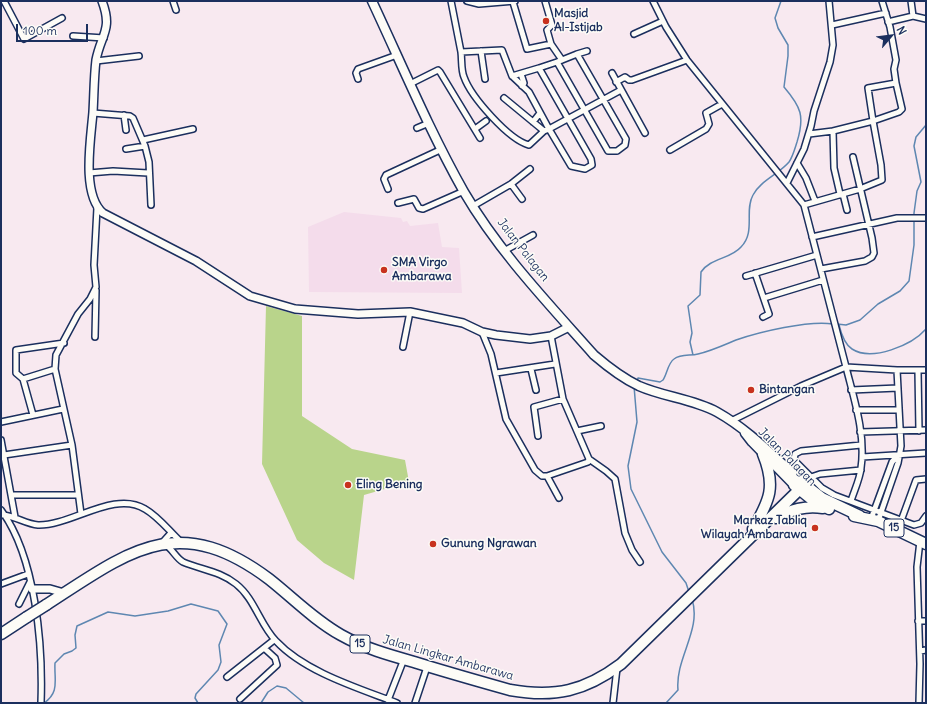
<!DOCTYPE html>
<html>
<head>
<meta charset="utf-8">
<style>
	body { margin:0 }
	#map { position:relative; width:927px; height:704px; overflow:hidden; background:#f8e9f0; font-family:Delius,sans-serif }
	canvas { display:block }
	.frame { position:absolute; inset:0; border:2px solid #1b2f5e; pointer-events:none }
	.north { position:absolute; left:871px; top:16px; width:40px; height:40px; -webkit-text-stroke:3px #fdfcf7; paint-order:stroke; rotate:62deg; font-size:11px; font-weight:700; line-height:16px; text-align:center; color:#1b2f5e }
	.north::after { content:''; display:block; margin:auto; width:14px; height:18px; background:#1b2f5e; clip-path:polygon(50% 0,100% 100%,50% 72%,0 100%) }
	.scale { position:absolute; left:16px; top:24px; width:72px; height:18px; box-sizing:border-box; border:2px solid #1b2f5e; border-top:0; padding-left:5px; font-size:12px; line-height:14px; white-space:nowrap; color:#1b2f5e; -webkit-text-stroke:3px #fdfcf7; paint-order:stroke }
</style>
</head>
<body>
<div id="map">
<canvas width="927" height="704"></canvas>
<div class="frame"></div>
<div class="north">N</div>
<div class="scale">100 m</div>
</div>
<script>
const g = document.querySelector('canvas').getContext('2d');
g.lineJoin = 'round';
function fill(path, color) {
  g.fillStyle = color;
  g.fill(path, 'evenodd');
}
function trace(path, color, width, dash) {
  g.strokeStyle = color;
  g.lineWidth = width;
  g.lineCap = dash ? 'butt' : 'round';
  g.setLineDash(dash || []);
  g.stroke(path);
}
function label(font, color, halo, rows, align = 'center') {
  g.font = font + ' Delius,sans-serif';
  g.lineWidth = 3;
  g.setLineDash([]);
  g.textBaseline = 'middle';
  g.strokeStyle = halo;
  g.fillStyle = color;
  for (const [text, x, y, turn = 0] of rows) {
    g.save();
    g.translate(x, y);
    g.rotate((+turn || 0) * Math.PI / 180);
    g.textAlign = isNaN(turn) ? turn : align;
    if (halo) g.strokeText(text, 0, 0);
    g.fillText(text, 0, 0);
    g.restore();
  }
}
fill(new Path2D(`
	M344,212L401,218L403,222L407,221L410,226L438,223L442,247L459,248L462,293L309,292L308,227Z`), '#f4dceb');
fill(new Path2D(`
	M266,306L302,316V416L352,449L405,460L409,482L364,495L354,580L324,563L297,540L262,464Z`), '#b9d48b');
trace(new Path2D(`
	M837,324L846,325L860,320L878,304L900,291L909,281L914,245V213L917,191L921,182L914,146L916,137L926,125
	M839,325C841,333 844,344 852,349C872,362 912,345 926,329
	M693,355L690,342L692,333L688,306L700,295L701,272C710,258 731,259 741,247C756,232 744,211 753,195C760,181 779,174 789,162C793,156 795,148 797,142C805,116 801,107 784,87L788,56V45L778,28L775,18L781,1
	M637,381L638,378L660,382L663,380C667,374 668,363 674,359C681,354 690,356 698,354C711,351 724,345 736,340C759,332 809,320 833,324
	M634,386L637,422L628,466L631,489L662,552L686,583L689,592
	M44,703C60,692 54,680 55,663L64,654L72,651L76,648L75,635L77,626L108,612L135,616L168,611L191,604L218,611L227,624L219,645L221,662L218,670L196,694L195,698L198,703
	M261,703L268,692L277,686L286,688L304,703
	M666,703L678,690C675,658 702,630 692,599`), '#5e87b1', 1.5);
const street = new Path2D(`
	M4,1L24,39L62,18
	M173,1L176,10
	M451,1L461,52L502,50L512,76L529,92L549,129L621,90
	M467,1L479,4L515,1
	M545,1L552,25L547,30L551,44L562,60
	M653,1L666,27L687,60L804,205L846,367L801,386L731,421
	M513,2L527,49L551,44
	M913,16L926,19
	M888,22L913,16L911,1
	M832,25L886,13
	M634,34L663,21
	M73,36L104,38
	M481,51L485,79
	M461,52C462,60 461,70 464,77C471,97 509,140 529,145L544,131
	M577,54L587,51
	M96,61L139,56
	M539,68L557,62L608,151H617L625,145L626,139L577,54L557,62
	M612,73L645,133
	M521,74L524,83L522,86
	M358,79L356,73L358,69L397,55
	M616,82L625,77L629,80H632L687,60
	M410,84L438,70L440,72L480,138
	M504,98L544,131L549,129L571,166L585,169L592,165L591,159L539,68L512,76
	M93,113L130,116L133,118L145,146L149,162L151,205
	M124,115L126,130
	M533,122L540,113
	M417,128L429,123
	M475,129L486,121
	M809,134L833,131
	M143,140L193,129
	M126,149L145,146
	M670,150L706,129L709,124L706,113L722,104
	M797,163L806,178L815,201
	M89,173L113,171L148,173
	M787,183L804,149L811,126L814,111L830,62L833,45L829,1
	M511,184L522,199
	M388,189L384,179L386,175L442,149
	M840,194L834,168L833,131L873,121L868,88L896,83
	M843,194L847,210
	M398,203L414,199L419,208L423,209L464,191
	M804,205L860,189L882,180L881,165L873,121L899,112L902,109L896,83L894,69L896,60L890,27L882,1
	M473,206L511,184L530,169
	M812,237L897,218H926
	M504,251L533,235
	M821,269L865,261L872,257L874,253L872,238L853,157
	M755,273L769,314L763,317
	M746,276L817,255
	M764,298L823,280
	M482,332L491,354L506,419L535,470L542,476H547L588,462L589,459L563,399L551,336
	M95,337L96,290
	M403,347L410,312
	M531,369L536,390
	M918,371L919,431
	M496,373L555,364
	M23,379L16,373V350L64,343
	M851,390L898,388
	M856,410H899
	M33,415L23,379L55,369
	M1,422L63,409
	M577,431L601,426
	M860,432L926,430
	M538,436L534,407L563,399
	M1,440L15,517
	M861,445L801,451L795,454L794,460L822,488L834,495L914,525L921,523L926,516
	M4,455L72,445
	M862,457L926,453
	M589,459L606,471L615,479L625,533L632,550L640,562
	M547,476L559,498
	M811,477L820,474L861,470
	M11,495H78
	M851,501C854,491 860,479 861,468C866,435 854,399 846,367L897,370
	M1,510C36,557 43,646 41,703
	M81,514L72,445L55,369L56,355L78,314L90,299L96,287L94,265L97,208
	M3,515C15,516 26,524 38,525C71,526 114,490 145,509C159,517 169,531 181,542
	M871,519L892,462L898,455
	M878,521L898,463L901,446L897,370H926
	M901,521L916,480L926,479
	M162,543L171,533
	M166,545C173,550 176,558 183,562C202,570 220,571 236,584C255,599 260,625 276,641C305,672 358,688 397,703
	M1,584L28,574
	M19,604L30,582
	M918,621H926
	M920,651L926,650
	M227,677L274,640
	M240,699L277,665L275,658L264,648
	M388,700L404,659
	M415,703L427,667
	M613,703L617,668
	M919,703L920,664L917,567L920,541`);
const secondary = new Path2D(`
	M102,1C113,30 101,34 96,60C94,77 94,95 93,112C91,138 81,194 103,213L196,261L250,296L295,309L358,314L410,312L463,323L482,332L496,335L530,339L551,336L569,327
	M32,589H50L64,593`);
const primary = new Path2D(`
	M372,1C402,65 429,130 464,192C499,252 548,303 594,355C608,367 622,378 639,386C664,397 693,399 717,412C749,430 773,456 800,480
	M745,433L752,442L794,485`);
const highway = new Path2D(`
	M800,481L822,498L860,516
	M794,485L815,502L829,509
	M854,516L878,521L926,544
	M776,518C791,510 805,505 823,508
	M753,529C770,500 776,486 763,454
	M46,605C128,552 177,510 269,579C292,597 314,620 341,635C364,648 389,655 414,662C446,672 478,681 510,690C555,698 585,691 621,664L805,484
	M1,634L27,617`);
trace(street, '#1b2f5e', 8);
trace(secondary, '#1b2f5e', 10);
trace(primary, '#1b2f5e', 11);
trace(highway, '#1b2f5e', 13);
trace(street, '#fdfcf7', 5);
trace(secondary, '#fdfcf7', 7);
trace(primary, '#fdfcf7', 8);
trace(highway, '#fdfcf7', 10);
const highwayBridge = new Path2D(`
	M27,617L46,605`);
trace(highwayBridge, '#1b2f5e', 13, []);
trace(highwayBridge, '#fdfcf7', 10);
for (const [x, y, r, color] of [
	[546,21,4,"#c8321e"],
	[384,270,4,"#c8321e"],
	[751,390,4,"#c8321e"],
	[348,485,4,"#c8321e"],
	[815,528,4,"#c8321e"],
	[433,544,4,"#c8321e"]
]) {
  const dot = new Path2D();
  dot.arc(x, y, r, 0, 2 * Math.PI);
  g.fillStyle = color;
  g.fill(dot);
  trace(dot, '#fdfcf7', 1.5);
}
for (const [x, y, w] of [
	[894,528,20],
	[360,644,20]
]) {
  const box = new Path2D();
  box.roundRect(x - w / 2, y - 9, w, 18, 3);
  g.fillStyle = '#fdfcf7';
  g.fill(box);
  trace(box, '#1b2f5e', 1);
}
label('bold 11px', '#1b2f5e', null, [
	["15",894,528],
	["15",360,644]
]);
label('bold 12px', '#1b2f5e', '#fdfcf7', [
	["Masjid",554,14],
	["Al-Istijab",554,28],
	["SMA Virgo",392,263],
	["Ambarawa",392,277],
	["Bintangan",759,390],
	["Eling Bening",356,485],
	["Markaz Tabliq",807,521,"right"],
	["Wilayah Ambarawa",807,535,"right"],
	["Gunung Ngrawan",441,544]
], 'left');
label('12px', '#1b2f5e', '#fdfcf7', [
	["Jalan Palagan",523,250,52],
	["Jalan Palagan",787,457,45],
	["Jalan Lingkar Ambarawa",448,658,16]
]);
</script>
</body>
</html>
